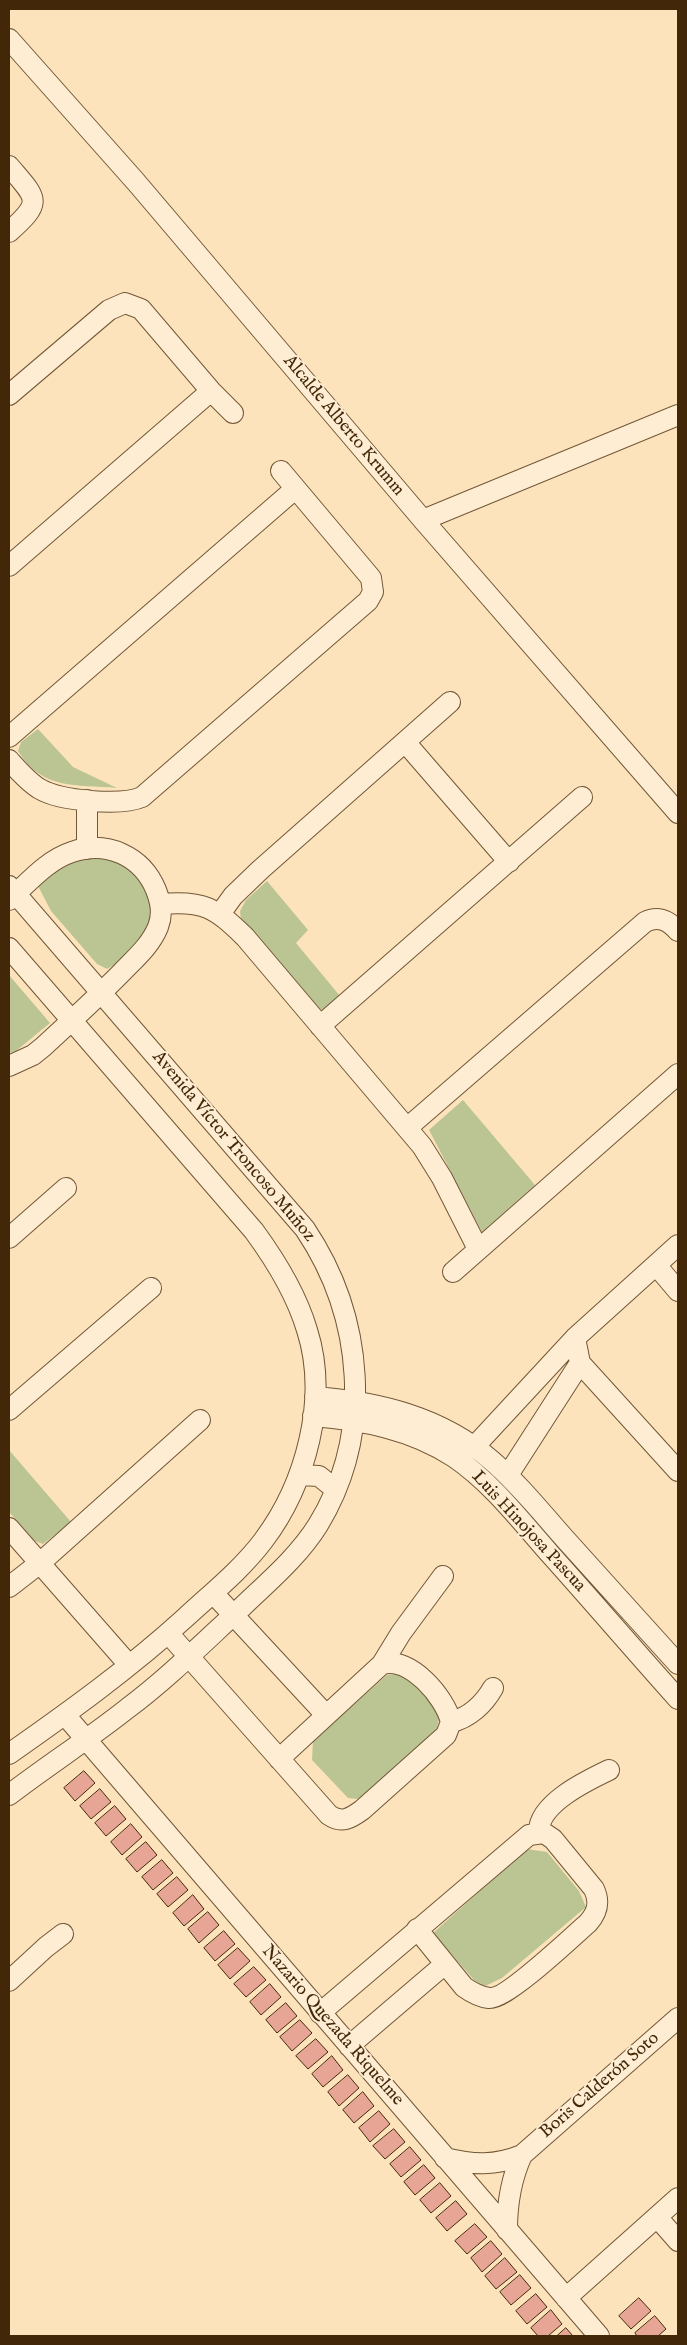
<!DOCTYPE html>
<html>
<head>
<meta charset="utf-8">
<style>
	body { margin:0 }
	#map { position:relative; width:687px; height:2345px; overflow:hidden; background:#fde3bc; font-family:"IM FELL English",serif }
	canvas { display:block }
	.frame { position:absolute; inset:0; border:10px solid #422809; pointer-events:none }
</style>
</head>
<body>
<div id="map">
<canvas width="687" height="2345"></canvas>
<div class="frame"></div>
</div>
<script>
const g = document.querySelector('canvas').getContext('2d');
g.lineJoin = 'round';
function fill(path, color) {
  g.fillStyle = color;
  g.fill(path, 'evenodd');
}
function trace(path, color, width, dash) {
  g.strokeStyle = color;
  g.lineWidth = width;
  g.lineCap = dash ? 'butt' : 'round';
  g.setLineDash(dash || []);
  g.stroke(path);
}
function label(font, color, halo, rows, align = 'center') {
  g.font = font + ' "IM FELL English",serif';
  g.lineWidth = 4;
  g.setLineDash([]);
  g.textBaseline = 'middle';
  g.strokeStyle = halo;
  g.fillStyle = color;
  for (const [text, x, y, turn = 0] of rows) {
    g.save();
    g.translate(x, y);
    g.rotate((+turn || 0) * Math.PI / 180);
    g.textAlign = isNaN(turn) ? turn : align;
    if (halo) g.strokeText(text, 0, 0);
    g.fillText(text, 0, 0);
    g.restore();
  }
}
fill(new Path2D(`
	M38,729L73,767L117,788C75,784 43,791 18,751L21,742Z
	M101,858L123,863L141,879L153,910L146,933L119,962L107,969L97,964L51,911L38,886C60,867 71,859 101,858Z
	M267,881L308,930L296,943L340,996L324,1010L316,1008L241,920L240,911L246,900Z
	M9,975L50,1023L16,1051L9,1053Z
	M463,1100L535,1185L482,1232L429,1130Z
	M9,1450L71,1522L43,1544L35,1541L9,1512Z
	M396,1674L404,1675L438,1709L439,1720L436,1731L365,1795L357,1799L348,1798L312,1760L313,1741L387,1675Z
	M527,1849L547,1852L579,1891L586,1907L502,1978L481,1988L433,1933Z`), '#bbc594');
const building = new Path2D(`
	M84,1771L95,1783L75,1801L64,1788Z
	M100,1789L111,1802L91,1819L80,1806Z
	M115,1806L126,1819L106,1836L95,1823Z
	M131,1824L142,1837L122,1855L111,1842Z
	M146,1842L157,1855L137,1872L126,1859Z
	M162,1860L173,1873L153,1890L142,1877Z
	M177,1877L188,1890L168,1907L157,1894Z
	M193,1895L204,1909L184,1926L173,1913Z
	M208,1912L219,1925L199,1943L188,1929Z
	M224,1931L235,1944L215,1961L204,1948Z
	M238,1948L250,1961L230,1979L218,1965Z
	M254,1967L266,1980L246,1997L234,1984Z
	M270,1984L281,1997L261,2015L250,2002Z
	M286,2003L297,2016L277,2033L266,2020Z
	M300,2020L312,2033L292,2051L280,2037Z
	M316,2039L328,2052L308,2069L296,2056Z
	M332,2056L343,2070L323,2087L312,2074Z
	M348,2075L359,2088L339,2106L328,2092Z
	M363,2092L374,2106L354,2123L343,2110Z
	M379,2111L390,2124L370,2142L359,2128Z
	M394,2129L405,2142L385,2159L373,2146Z
	M410,2147L421,2160L401,2177L390,2164Z
	M424,2165L435,2178L415,2195L404,2182Z
	M440,2183L451,2196L431,2213L420,2200Z
	M456,2201L467,2214L447,2231L436,2218Z
	M475,2224L487,2237L467,2254L455,2241Z
	M491,2241L502,2254L482,2272L471,2258Z
	M505,2258L517,2272L496,2289L485,2276Z
	M520,2275L531,2288L511,2305L500,2292Z
	M536,2294L547,2307L527,2324L516,2311Z
	M639,2298L651,2311L631,2329L619,2316Z
	M551,2310L562,2324L548,2336H538L531,2328Z
	M655,2316L666,2329L658,2336H637L635,2333Z
	M566,2328L573,2336H557Z`);
fill(building, '#e7a695');
trace(building, '#422809', 1);
const minor = new Path2D(`
	M9,39L136,182L423,520L678,813
	M9,166C37,199 44,201 9,232
	M9,395L109,310L125,303L141,309L211,391L233,413
	M423,520L678,415
	M9,566L211,391
	M9,737L295,489
	M405,742L509,862
	M9,760C18,770 28,782 40,789C60,801 121,806 142,797L368,601L373,592L371,578L281,471
	M87,849V800
	M9,886L305,1229C364,1317 374,1433 318,1525C298,1557 268,1582 241,1608C204,1642 168,1678 128,1708C89,1739 48,1765 9,1795
	M9,900C28,883 47,860 72,852C107,840 142,856 156,890C161,903 163,914 158,927C151,944 138,956 126,968C99,996 71,1021 43,1047L33,1055L9,1066
	M161,904C204,900 215,908 245,937L422,1146L442,1178L478,1249
	M220,914L233,896L260,870L450,702
	M9,948L254,1231C276,1261 296,1293 307,1330C329,1399 306,1484 263,1541C241,1570 212,1593 185,1618C130,1668 69,1712 9,1754
	M320,1026L582,797
	M407,1128L645,922C659,915 669,921 678,931
	M9,1238L66,1188
	M656,1265L678,1291
	M453,1272L678,1074
	M575,1338L580,1363L678,1471
	M315,1397C379,1402 441,1417 491,1460C518,1483 542,1513 566,1540C603,1581 641,1623 678,1664
	M9,1410L151,1288
	M313,1416C362,1420 411,1429 454,1457C491,1482 520,1520 550,1554C593,1602 635,1651 678,1699
	M474,1447L575,1338L678,1245
	M299,1475L319,1476L335,1489
	M508,1475L580,1363
	M9,1528L129,1665
	M9,1587L40,1563L200,1420
	M213,1593L326,1715
	M168,1633L329,1815C342,1824 351,1818 362,1810L446,1735L451,1722C445,1697 410,1656 382,1664L279,1759
	M382,1664L401,1633L443,1576
	M65,1715L599,2336
	M451,1722C469,1718 484,1704 493,1688
	M539,1832C538,1804 586,1781 609,1770
	M9,1981L46,1947L63,1934
	M320,2013L529,1835L544,1833L553,1839L594,1889C600,1902 598,1912 588,1923C572,1937 506,2000 489,1998C480,1997 471,1992 464,1987L417,1929
	M349,2046L445,1964
	M445,2158C473,2165 495,2166 522,2155L678,2018
	M657,2217L678,2241
	M507,2230C507,2203 511,2179 522,2155
	M566,2298L678,2198`);
trace(minor, '#715736', 22);
trace(minor, '#feedd3', 20);
label('18px', '#422809', '#feedd3', [
	["Alcalde Alberto Krumm",343,426,50],
	["Avenida Víctor Troncoso Muñoz",233,1147,50],
	["Luis Hinojosa Pascua",528,1532,47],
	["Nazario Quezada Riquelme",332,2026,49],
	["Boris Calderón Soto",600,2086,-41]
]);
</script>
</body>
</html>
